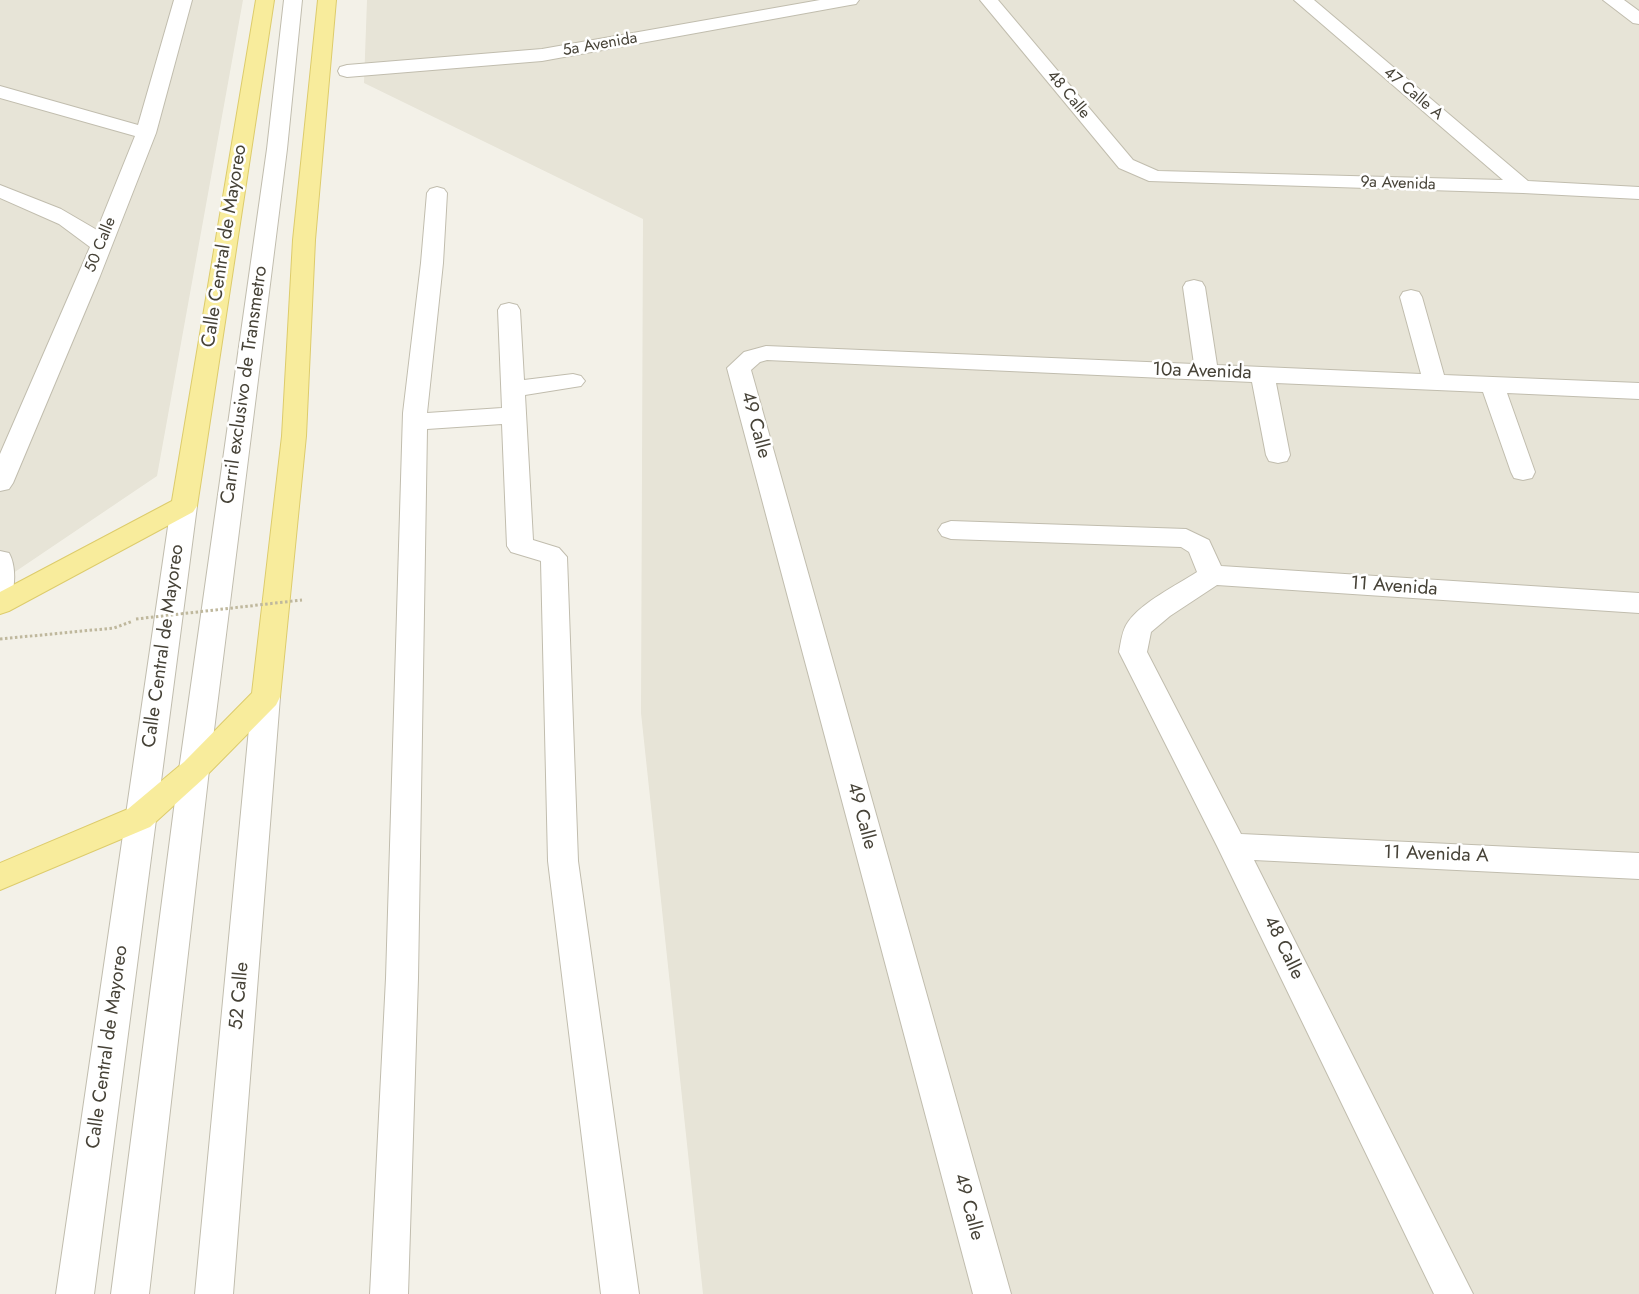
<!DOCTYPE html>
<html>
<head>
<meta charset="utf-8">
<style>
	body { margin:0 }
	canvas { display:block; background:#f3f1e8 }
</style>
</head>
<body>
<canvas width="1639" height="1294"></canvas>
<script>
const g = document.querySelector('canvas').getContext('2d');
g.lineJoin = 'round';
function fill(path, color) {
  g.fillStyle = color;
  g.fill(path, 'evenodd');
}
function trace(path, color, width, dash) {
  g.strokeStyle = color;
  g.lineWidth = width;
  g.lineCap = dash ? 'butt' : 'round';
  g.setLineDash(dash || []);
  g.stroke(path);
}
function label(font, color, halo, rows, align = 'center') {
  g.font = font + ' Jost,sans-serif';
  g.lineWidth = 5;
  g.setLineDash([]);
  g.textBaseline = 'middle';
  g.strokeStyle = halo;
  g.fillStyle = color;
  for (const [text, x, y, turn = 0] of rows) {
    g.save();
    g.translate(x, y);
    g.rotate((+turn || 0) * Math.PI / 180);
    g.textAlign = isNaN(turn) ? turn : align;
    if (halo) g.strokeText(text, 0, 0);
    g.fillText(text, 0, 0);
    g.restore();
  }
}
fill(new Path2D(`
	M0,0H243L157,476L0,582Z
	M367,0H1639V1294H703L641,713L643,219L364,83Z`), '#e7e4d7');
const minor = new Path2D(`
	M174,0H192L156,133L100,276L13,483L9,489L0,491V454L90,247L59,224L0,198V185L61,209L97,230L135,136L0,98V86L138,125Z
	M284,0H302L287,149L209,770L149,1294H111L179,770L267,149Z
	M820,0H859L856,4L850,5L542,61L347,77L340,75L338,71L340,67L347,65L542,49Z
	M980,0H998L1133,160L1158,171L1503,180L1294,0H1314L1528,181L1639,187V199L1523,193L1149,181L1119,168Z
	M1603,0H1624L1639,11V24L1633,23Z
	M437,187L444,189L447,193L443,263L427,413L502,408L498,310L501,305L509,303L517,305L520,310L524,380L573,374L581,376L585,381L581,386L525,395L533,540L559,548L567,557L578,861L639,1294H601L548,861L541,561L511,552L507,546L502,424L427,429L418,978L408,1294H370L386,978L403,413L421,263L427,193L430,189Z
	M1194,280L1202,282L1205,287L1217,365L1421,374L1400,297L1403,292L1411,290L1419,292L1422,297L1444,375L1639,383V399L1507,393L1535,472L1532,478L1523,480L1514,478L1511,472L1483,392L1276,383L1290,455L1287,461L1278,463L1269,461L1266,455L1252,382L767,360L760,362L751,370L1011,1294H973L727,368L744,352L766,346L1194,364L1183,287L1186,282Z
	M184,497L193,500L197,506L94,1294H56L171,506L175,500Z
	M951,521L1186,529L1209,540L1221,566L1639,593V613L1217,585L1170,616L1151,632L1147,652L1241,834L1639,853V879L1254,860L1473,1294H1434L1217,846L1119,652C1121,642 1122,630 1128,622C1142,602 1177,585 1197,572L1189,552L1181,547L951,539L942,536L938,530L942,524Z
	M0,551L9,553C16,565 16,589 9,601L0,604Z
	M266,686L276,689L280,697L233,1294H195L252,697L256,689Z`);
const major = new Path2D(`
	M256,0H274L197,506L193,512L9,611L0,614V592L172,501Z
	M318,0H336L315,240L306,436L280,697L276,705L204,778L150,827L0,890V863L128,809L184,762L252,693L282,436L293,240Z`);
trace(minor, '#c1bdae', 2);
trace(major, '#ddcc6c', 2);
trace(new Path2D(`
	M0,639L114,628L133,621`), '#bfb89d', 3, [2.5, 2.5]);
fill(minor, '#fff');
fill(major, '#f8ec9c');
trace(new Path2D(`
	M136,619L302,600`), '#bfb89d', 3, [2.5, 2.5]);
label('16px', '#464237', '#fff', [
	["5a Avenida",600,45,-10],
	["47 Calle A",1413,94,40],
	["48 Calle",1068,95,50],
	["9a Avenida",1398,184,2],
	["50 Calle",101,245,-68]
]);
label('19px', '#464237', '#fff', [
	["Calle Central de Mayoreo",225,246,-81],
	["10a Avenida",1202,372,2],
	["Carril exclusivo de Transmetro",245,385,-82],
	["49 Calle",755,425,75],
	["11 Avenida",1394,587,4],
	["Calle Central de Mayoreo",164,646,-82],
	["49 Calle",861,816,75],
	["11 Avenida A",1436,855,2],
	["48 Calle",1283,948,64],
	["52 Calle",240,996,-85],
	["Calle Central de Mayoreo",108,1047,-82],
	["49 Calle",968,1207,75]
]);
</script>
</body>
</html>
